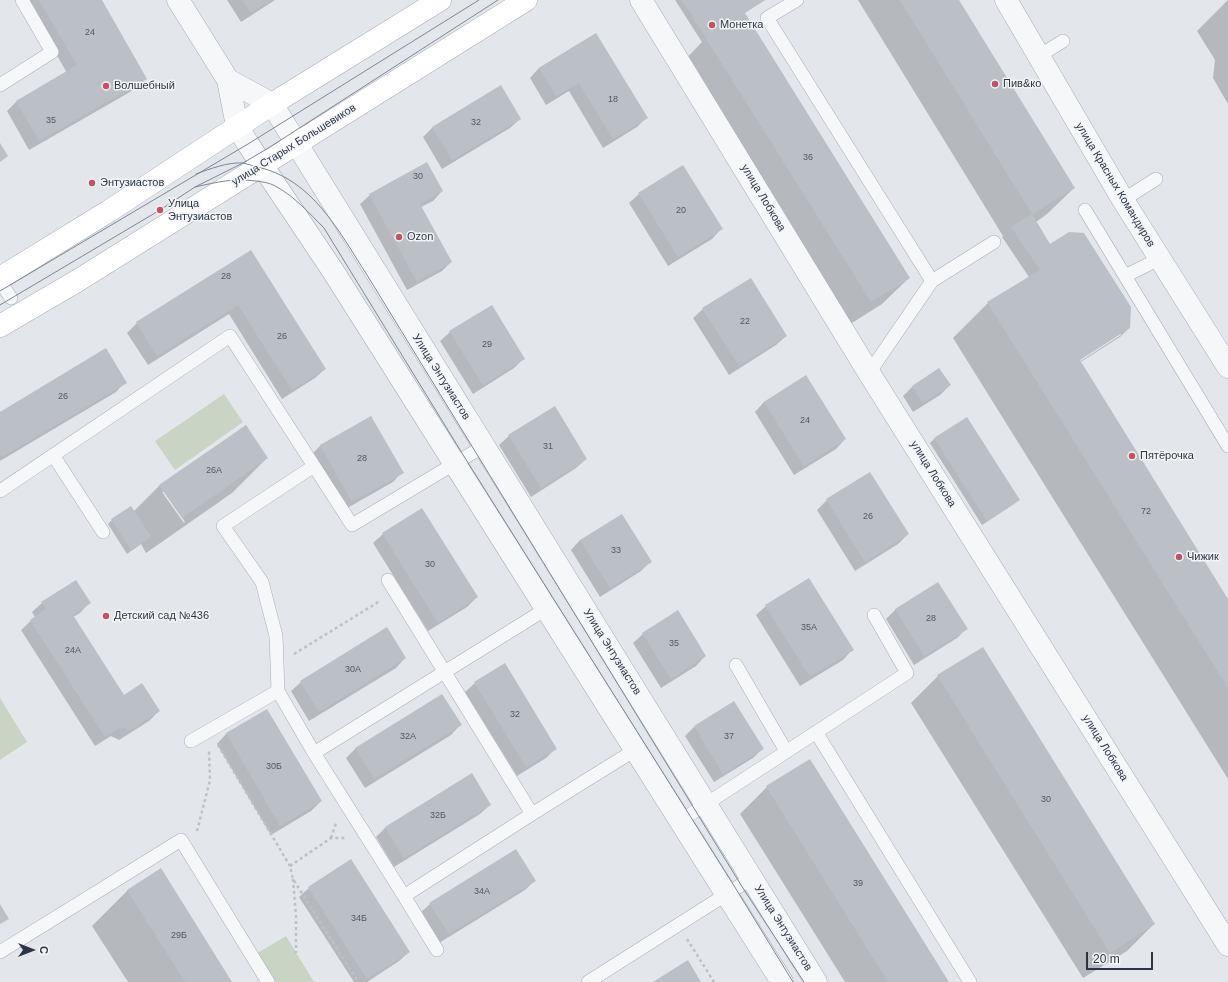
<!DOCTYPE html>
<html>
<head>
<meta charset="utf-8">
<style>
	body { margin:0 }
	#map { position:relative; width:1228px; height:982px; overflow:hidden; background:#e3e6eb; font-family:Helvetica,sans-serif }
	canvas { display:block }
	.north { position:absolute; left:12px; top:930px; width:40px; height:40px; -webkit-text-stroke:3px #f3f5f8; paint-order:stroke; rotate:90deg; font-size:11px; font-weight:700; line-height:16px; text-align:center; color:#2c3542 }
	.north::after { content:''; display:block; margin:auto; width:14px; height:18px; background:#2c3542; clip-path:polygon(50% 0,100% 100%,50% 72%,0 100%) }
	.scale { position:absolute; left:1086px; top:952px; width:67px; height:18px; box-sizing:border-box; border:2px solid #2c3542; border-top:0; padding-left:5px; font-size:12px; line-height:14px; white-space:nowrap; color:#2c3542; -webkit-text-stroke:3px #f3f5f8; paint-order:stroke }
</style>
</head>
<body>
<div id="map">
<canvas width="1228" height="982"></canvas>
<div class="north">С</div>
<div class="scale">20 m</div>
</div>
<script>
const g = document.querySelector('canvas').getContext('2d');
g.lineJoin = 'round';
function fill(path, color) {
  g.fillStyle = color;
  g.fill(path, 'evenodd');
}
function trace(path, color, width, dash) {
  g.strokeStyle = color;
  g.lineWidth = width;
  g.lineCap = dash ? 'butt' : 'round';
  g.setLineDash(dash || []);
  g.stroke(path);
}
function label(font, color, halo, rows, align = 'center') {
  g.font = font + ' Helvetica,sans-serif';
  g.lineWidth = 3;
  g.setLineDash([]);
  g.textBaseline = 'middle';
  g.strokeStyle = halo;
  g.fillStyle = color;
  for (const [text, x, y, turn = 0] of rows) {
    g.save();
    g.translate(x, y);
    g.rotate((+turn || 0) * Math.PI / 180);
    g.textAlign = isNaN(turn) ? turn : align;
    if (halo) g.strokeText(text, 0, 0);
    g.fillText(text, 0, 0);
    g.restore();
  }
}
fill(new Path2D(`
	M224,394L243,422L175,470L155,441Z
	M0,698L27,742L0,760Z
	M286,936L314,982H270L254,955Z`), '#c9d4c5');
fill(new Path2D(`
	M30,0H101L146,79L137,88L29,150L7,111L16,102L67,73L27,3Z
	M227,0H275L241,22Z
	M675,0H765L744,13L909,278L882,304L844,328L680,65L702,42Z
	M858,0H958L1074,188L1047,214L1036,222L1050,245L1129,328L1120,337L1079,363L1228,601V779L953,338L988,303L1029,277L1002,237L1003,236ZM1121,332V335L1076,364L1075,362Z
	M1228,0V104L1213,78L1215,60L1197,31Z
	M595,34L646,118L637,127L603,148L569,91L546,105L530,78L539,68Z
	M500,87L520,119L510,128L442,169L423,137L432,128Z
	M442,191L433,201L421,207L451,262L442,271L407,290L360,204L370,195Z
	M639,194L721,229L712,239L668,266L629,203Z
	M251,251L325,369L315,378L282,399L229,314L148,365L127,333L137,323Z
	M703,309L786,336L776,345L729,375L693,318Z
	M450,332L524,358L514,368L473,394L440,341Z
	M939,369L950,385L940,395L913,412L903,396L912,387Z
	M806,376L845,439L836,449L794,475L755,412L764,402Z
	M125,382L116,392L0,461V413Z
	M371,417L402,472L393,482L342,511L311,455L320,446Z
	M246,426L267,458L232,493L146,553L141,544L127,554L108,524L112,520L133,512L159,486ZM162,492H165L185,522L184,523Z
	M509,436L586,459L576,468L531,497L499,445Z
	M935,438L1018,500L1014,504L982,525L930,443Z
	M827,500L908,534L898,544L855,571L817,510Z
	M383,534L477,597L467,607L428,631L373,543Z
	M580,540L650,562L641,571L600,597L571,550Z
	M76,581L89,603L80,613L73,617L124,696L159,711L149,721L119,740L111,736L95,746L21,630L35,617L32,612L42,603Z
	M938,583L966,629L957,638L914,665L886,619L895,610Z
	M766,606L852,650L843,660L800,686L756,615Z
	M643,634L705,656L696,666L661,688L633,643Z
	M405,658L396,668L309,721L291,691L301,682Z
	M938,676L1154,924L1127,951L1083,978L911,703Z
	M475,683L556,748L546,758L517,776L465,692Z
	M267,710L321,801L311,811L271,835L217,744L226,734Z
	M460,725L451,735L365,788L346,758L356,748Z
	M694,727L762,749L753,758L714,782L685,736Z
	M471,775L490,805L480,814L394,867L376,837L385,828Z
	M767,787L948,982H845L740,814Z
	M534,881L525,890L439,943L420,913L430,904Z
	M309,888L409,952L399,961L367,982H354L299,897Z
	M128,890L231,982H128L92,926Z`), '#0003');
fill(new Path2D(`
	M39,0H102L147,79L39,141L16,101L77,65Z
	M242,0H271L251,13Z
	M682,0H765L745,13L910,278L871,302Z
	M900,0H959L1075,188L1032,214Z
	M596,33L648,118L613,139L579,83L556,96L539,68Z
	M501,85L521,119L452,160L432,127Z
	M0,143L8,156L0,162Z
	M427,162L443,191L420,204L452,262L417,282L369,194Z
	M683,165L723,229L678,257L638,193Z
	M1032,214L1050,244L1069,232L1084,233L1131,307L1130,328L1080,360L1228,599V688L987,302L1040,270L1011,227Z
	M251,250L326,369L292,390L238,305L157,356L136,322Z
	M751,278L787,336L739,366L702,308Z
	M492,305L525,359L483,385L449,331Z
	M106,348L127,383L2,457L0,454V412Z
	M939,368L951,385L923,403L912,386Z
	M806,375L846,439L804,466L764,402Z
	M555,406L587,459L541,488L508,435Z
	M371,416L404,473L352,502L320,445Z
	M967,417L1020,500L987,521L934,438Z
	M246,425L268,458L182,518L159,485Z
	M870,472L909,534L865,562L826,499Z
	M131,506L151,537L131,550L111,519Z
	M422,508L478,597L438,623L382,533Z
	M622,514L652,562L610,588L580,540Z
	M809,578L854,650L810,677L765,605Z
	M76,580L91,603L73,615L124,695L142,683L160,711L129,731L121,727L105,737L30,620L46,609L41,602Z
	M938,582L968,629L924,656L895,609Z
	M678,610L706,656L671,679L642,633Z
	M387,627L406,658L319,712L300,681Z
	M983,647L1155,924L1110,953L937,675Z
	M505,663L557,749L526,767L474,682Z
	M442,694L462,725L374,779L355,748Z
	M734,701L764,749L723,774L694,726Z
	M267,709L322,801L280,826L226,733Z
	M810,759L949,982H888L766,786Z
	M472,773L491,805L404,858L385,827Z
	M516,849L536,881L449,934L429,903Z
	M351,859L410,952L367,979L308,887Z
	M161,868L232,982H185L127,890Z
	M0,904L9,919L0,924Z
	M688,960L701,982H653Z`), '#bbc0c7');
const service = new Path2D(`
	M797,0L767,18L932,281L869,373
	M1039,56L1063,41
	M0,85L52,52L22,0
	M1123,200L1156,179
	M1085,210L1228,446
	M1125,276L1159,259
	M0,281L11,298
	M932,281L994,242
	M53,455L103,532
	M314,466L223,526L262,582L276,636L278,691L314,753L404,896L532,814L388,580
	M0,491L230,336L352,525L484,446
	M736,665L786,751
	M816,732L970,982
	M191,741L278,691
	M314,753L546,609
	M532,814L635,750
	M680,821L907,673L874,615
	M404,896L437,950
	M0,952L181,840L268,982
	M588,982L752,878`);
const minor = new Path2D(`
	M641,0L869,373L1228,945`);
const tertiary = new Path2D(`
	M178,0L228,80L237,126L248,144L333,271L782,982
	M1006,0L1123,200L1228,367
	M228,80L272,104L816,982`);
const secondary = new Path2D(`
	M0,278L109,211L272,104L440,0
	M0,326L77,281L526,0`);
trace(service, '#a8adb5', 14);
trace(minor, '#a8adb5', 23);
trace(tertiary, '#a8adb5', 23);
trace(secondary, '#a8adb5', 23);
trace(new Path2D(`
	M294,654L380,601
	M218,745L290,866L293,879L358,982
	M197,831L210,780L209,751
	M331,838L336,823
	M290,866L331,838H347
	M293,879L296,916V953
	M687,939L714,982`), '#bdc1c6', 2.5, [3, 3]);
trace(service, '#f6f7f9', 13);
trace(minor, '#f6f7f9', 22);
trace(tertiary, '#f6f7f9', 22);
trace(secondary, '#fff', 22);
trace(new Path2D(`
	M196,174C210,169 227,162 243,163C248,164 253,166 258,167C313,180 338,230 367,275L741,885L804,982
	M195,187C218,182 233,178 256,181C263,182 271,183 277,187C295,197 309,213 324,228L465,458L736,889L793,982
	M0,291L248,144L479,0
	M0,305L160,210L195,187L243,163L270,147L498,0`), '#7d8794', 1);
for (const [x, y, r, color] of [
	[712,25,4,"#c85066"],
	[995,84,4,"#c85066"],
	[106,86,4,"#c85066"],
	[92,183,4,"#c85066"],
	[160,210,4,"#c85066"],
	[399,237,4,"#c85066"],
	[1132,456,4,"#c85066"],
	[1179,557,4,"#c85066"],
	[106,616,4,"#c85066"]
]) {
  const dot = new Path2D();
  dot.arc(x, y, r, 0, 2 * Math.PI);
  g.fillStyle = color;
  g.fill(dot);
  trace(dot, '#f3f5f8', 1.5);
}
label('9px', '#505863', null, [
	["24",90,33],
	["18",613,100],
	["35",51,121],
	["32",476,123],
	["36",808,158],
	["30",418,177],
	["20",681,211],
	["28",226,277],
	["22",745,322],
	["26",282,337],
	["29",487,345],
	["26",63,397],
	["24",805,421],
	["31",548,447],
	["28",362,459],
	["26А",214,471],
	["72",1146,512],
	["26",868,517],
	["33",616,551],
	["30",430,565],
	["28",931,619],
	["35А",809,628],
	["35",674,644],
	["24А",73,651],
	["30А",353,670],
	["32",515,715],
	["32А",408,737],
	["37",729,737],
	["30Б",274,767],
	["30",1046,800],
	["32Б",438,816],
	["39",858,884],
	["34А",482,892],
	["34Б",359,919],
	["29Б",179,936]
]);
label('11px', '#2c3542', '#f3f5f8', [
	["Монетка",720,25],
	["Пив&ко",1003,84],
	["Волшебный",114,86],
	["Энтузиастов",100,183],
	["Улица",168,204],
	["Энтузиастов",168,217],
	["Ozon",407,237],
	["Пятёрочка",1140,456],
	["Чижик",1187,557],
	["Детский сад №436",114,616]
], 'left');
label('11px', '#2c3542', '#f3f5f8', [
	["улица Старых Большевиков",294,145,-32],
	["улица Красных Командиров",1115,185,59],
	["улица Лобкова",763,198,59],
	["Улица Энтузиастов",441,377,58],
	["улица Лобкова",933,474,58],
	["Улица Энтузиастов",612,652,58],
	["улица Лобкова",1105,748,58],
	["Улица Энтузиастов",783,928,58]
]);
</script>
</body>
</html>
